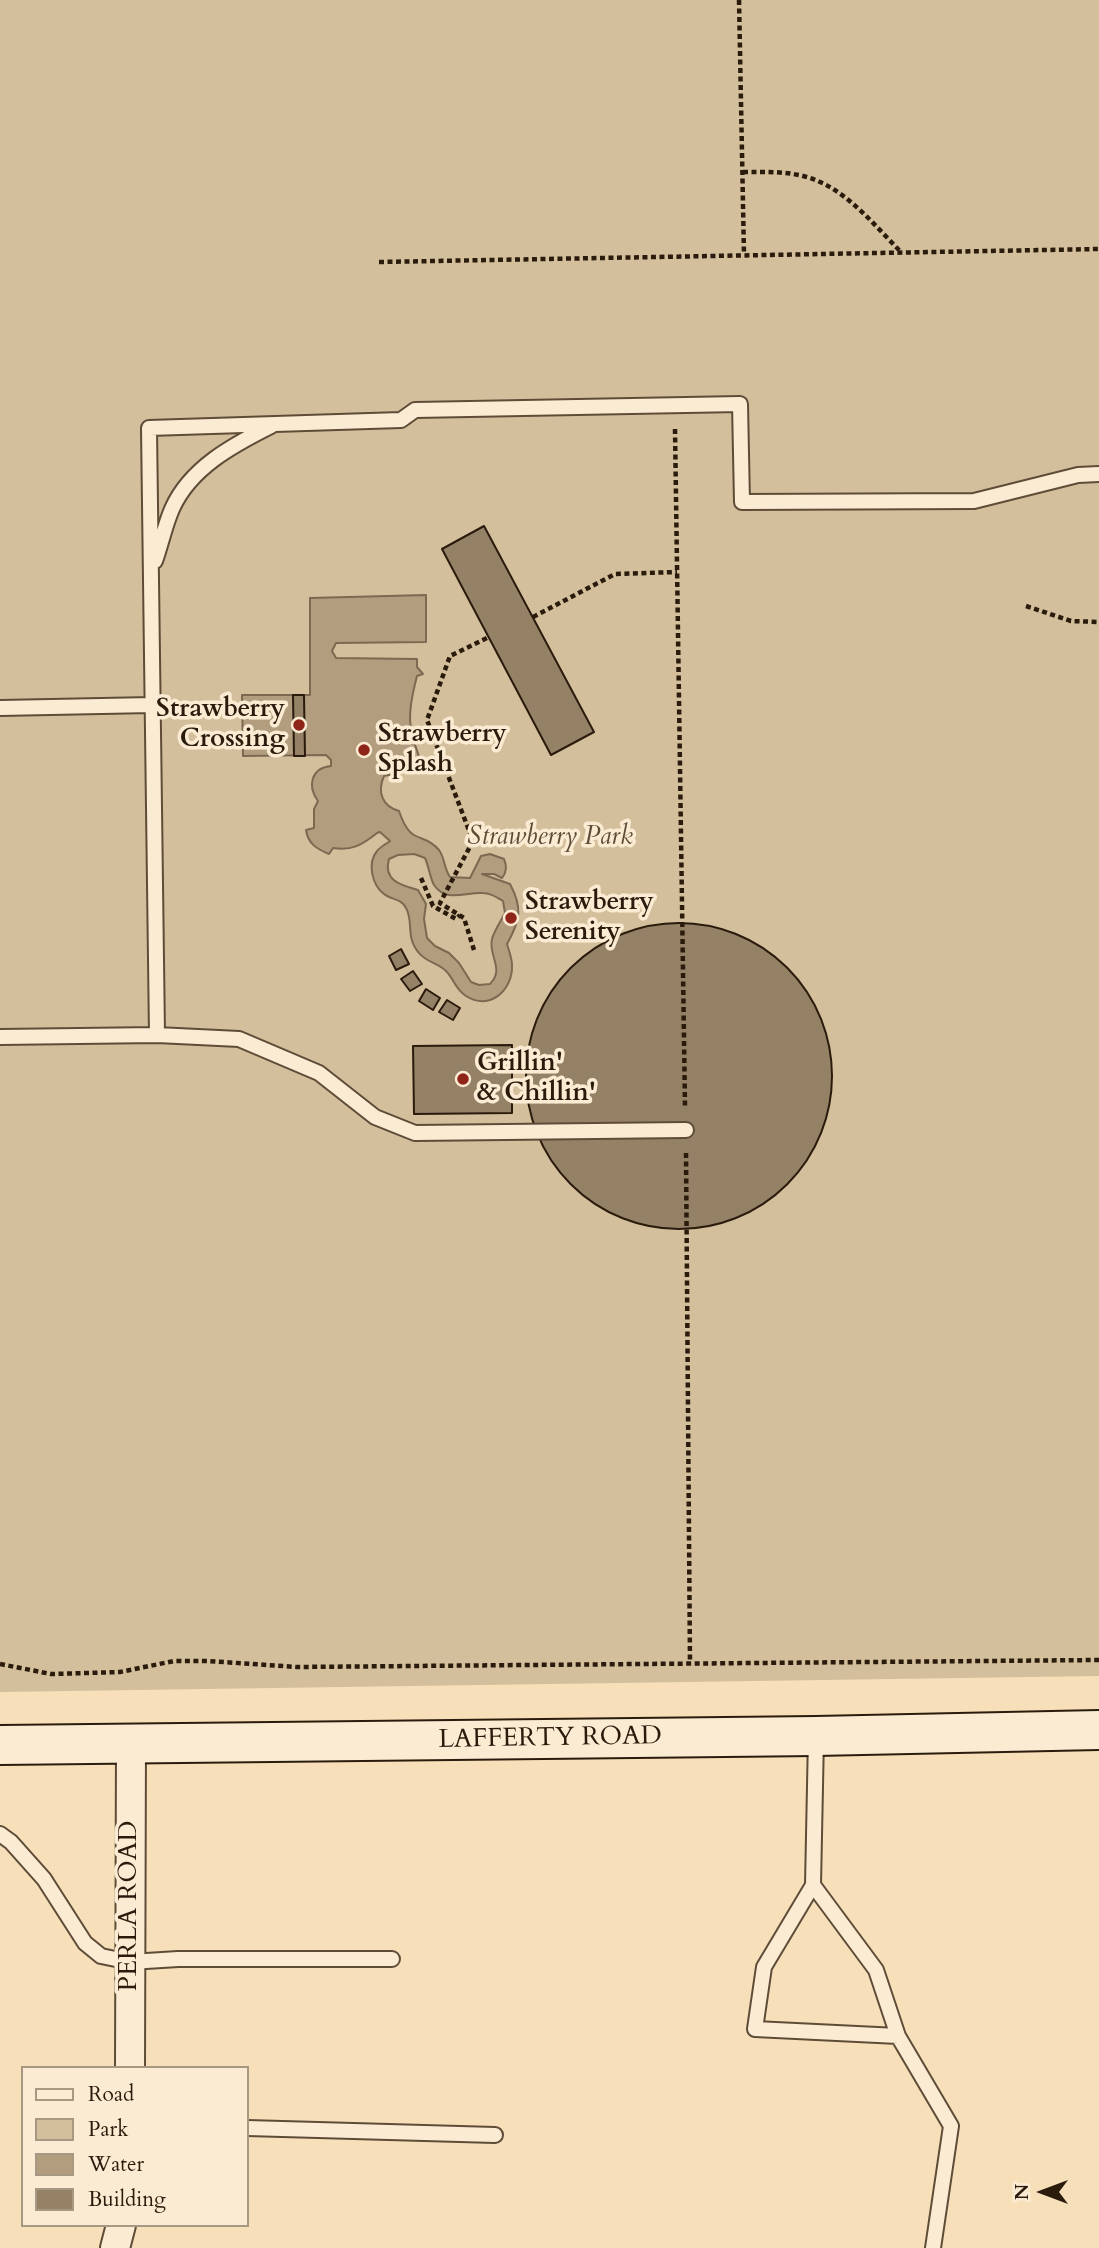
<!DOCTYPE html>
<html>
<head>
<meta charset="utf-8">
<style>
	body { margin:0 }
	#map { position:relative; width:1099px; height:2248px; overflow:hidden; background:#f7e0b9; font-family:Cardo,serif }
	canvas { display:block }
	.legend { position:absolute; left:21px; top:2066px; width:228px; height:161px; box-sizing:border-box; background:#faebd2; border:2px solid #a79883; margin:0; padding:9px 12px; list-style:none; font-size:21px; color:#2b1b0d }
	.legend li { display:flex; align-items:center; gap:14px; height:35px }
	.legend b { width:35px; border:2px solid #a79883 }
	.north { position:absolute; left:1008px; top:2157px; width:70px; height:70px; -webkit-text-stroke:5px #faebd2; paint-order:stroke; rotate:270deg; font-size:19px; font-weight:700; line-height:28px; text-align:center; color:#2b1b0d }
	.north::after { content:''; display:block; margin:auto; width:24px; height:32px; background:#2b1b0d; clip-path:polygon(50% 0,100% 100%,50% 72%,0 100%) }
</style>
</head>
<body>
<div id="map">
<canvas width="1099" height="2248"></canvas>
<ul class="legend">
<li><b style="height:9px;background:#faebd2"></b>Road</li>
<li><b style="height:19px;background:#d4bf9c"></b>Park</li>
<li><b style="height:19px;background:#b29d7f"></b>Water</li>
<li><b style="height:19px;background:#958166"></b>Building</li>
</ul>
<div class="north">N</div>
</div>
<script>
const g = document.querySelector('canvas').getContext('2d');
g.lineJoin = 'round';
function fill(path, color) {
  g.fillStyle = color;
  g.fill(path, 'evenodd');
}
function trace(path, color, width, dash) {
  g.strokeStyle = color;
  g.lineWidth = width;
  g.lineCap = dash ? 'butt' : 'round';
  g.setLineDash(dash || []);
  g.stroke(path);
}
function label(font, color, halo, rows, align = 'center') {
  g.font = font + ' Cardo,serif';
  g.lineWidth = 7;
  g.setLineDash([]);
  g.textBaseline = 'middle';
  g.strokeStyle = halo;
  g.fillStyle = color;
  for (const [text, x, y, turn = 0] of rows) {
    g.save();
    g.translate(x, y);
    g.rotate((+turn || 0) * Math.PI / 180);
    g.textAlign = isNaN(turn) ? turn : align;
    if (halo) g.strokeText(text, 0, 0);
    g.fillText(text, 0, 0);
    g.restore();
  }
}
fill(new Path2D(`
	M0,0H1099V1676L0,1692Z`), '#d4bf9c');
const water = new Path2D(`
	M426,595V642L336,643L332,651L336,658L417,659V667L423,674L417,676C407,714 407,727 422,764L410,771L384,776C377,792 382,806 399,811C411,847 423,831 439,850C445,858 444,869 450,877L470,878L481,856L490,854L504,859C507,866 507,872 502,878L494,874H482L510,884C523,908 520,921 507,944C509,951 512,958 512,965C513,991 489,1011 466,996C455,989 454,979 446,971C438,963 426,962 419,953C405,937 414,922 406,908C401,898 391,900 384,894C372,885 367,863 377,851C380,847 386,844 390,841L380,832L377,833C362,845 352,851 333,848L329,854C317,849 308,844 306,830L314,828V809L318,801C307,786 311,768 331,766V760L326,755L243,756L242,695H310V598ZM414,854L425,858C429,867 430,878 434,885C446,903 465,892 482,893C491,893 496,897 503,901L505,913C501,921 494,931 492,939C488,956 505,969 490,984L479,985L471,982L459,963L449,953L435,946L427,938L424,919L426,904L418,890C401,885 383,881 389,859L398,855Z`);
fill(water, '#b29d7f');
trace(water, '#7c6951', 2);
const building = new Path2D(`
	M484,526L594,732L551,755L442,549Z
	M293,695H304L305,756H294Z
	M526 1076a153 153 0 1 1 306 0a153 153 0 1 1-306 0Z
	M401,949L409,964L396,970L389,956Z
	M413,971L422,984L410,991L401,979Z
	M426,989L440,998L433,1010L419,1001Z
	M447,1000L460,1008L453,1020L439,1012Z
	M512,1045V1113L414,1114L413,1046Z`);
fill(building, '#958166');
trace(building, '#2b1b0d', 2);
const lane = new Path2D(`
	M155,561C161,544 165,525 172,509C190,468 233,445 271,426
	M0,708L152,705
	M157,1035L149,428L401,420L415,410L740,404L742,502L974,501L1078,475L1099,474
	M0,1037L157,1035L239,1039L319,1073L375,1117L415,1133L686,1130
	M816,1737L813,1885L876,1970L898,2036L951,2126L933,2248
	M0,1834L11,1842L44,1879L85,1943L101,1956L130,1962L178,1959H392
	M813,1885L764,1967L755,2029L898,2036
	M247,2128L495,2135`);
const street = new Path2D(`
	M130,2068L131,1744
	M115,2248L121,2225`);
const secondary = new Path2D(`
	M0,1745L816,1736L1099,1730`);
trace(lane, '#5e4c38', 18);
trace(street, '#5e4c38', 32);
trace(secondary, '#2b1b0d', 42);
trace(new Path2D(`
	M739,0L744,255
	M743,172C763,172 783,171 803,176C844,186 872,223 901,252
	M379,262L1099,249
	M675,429L685,1106
	M1026,606L1071,621L1099,622
	M533,617L615,574L677,572
	M421,878L433,906L456,919L460,915
	M474,950L464,918L440,903L473,841L427,720L450,656L489,637
	M686,1153L690,1663
	M0,1664L51,1674L120,1672L174,1661H208L297,1667L1099,1660`), '#2b1b0d', 4.5, [5, 3.5]);
trace(lane, '#faebd2', 14);
trace(street, '#faebd2', 28);
trace(secondary, '#faebd2', 38);
for (const [x, y, r, color] of [
	[299,725,7,"#8f2418"],
	[364,750,7,"#8f2418"],
	[511,918,7,"#8f2418"],
	[463,1079,7,"#8f2418"]
]) {
  const dot = new Path2D();
  dot.arc(x, y, r, 0, 2 * Math.PI);
  g.fillStyle = color;
  g.fill(dot);
  trace(dot, '#faebd2', 2.5);
}
label('bold 26px', '#2b1b0d', '#faebd2', [
	["Strawberry",285,710,"right"],
	["Crossing",285,740,"right"],
	["Strawberry",378,735],
	["Splash",378,765],
	["Strawberry",525,903],
	["Serenity",525,933],
	["Grillin'",477,1064],
	["& Chillin'",477,1094]
], 'left');
label('italic 26px', '#5e4c38', '#faebd2', [
	["Strawberry Park",550,838]
]);
label('26px', '#2b1b0d', '#faebd2', [
	["LAFFERTY ROAD",550,1739,-1],
	["PERLA ROAD",130,1906,-90]
]);
</script>
</body>
</html>
